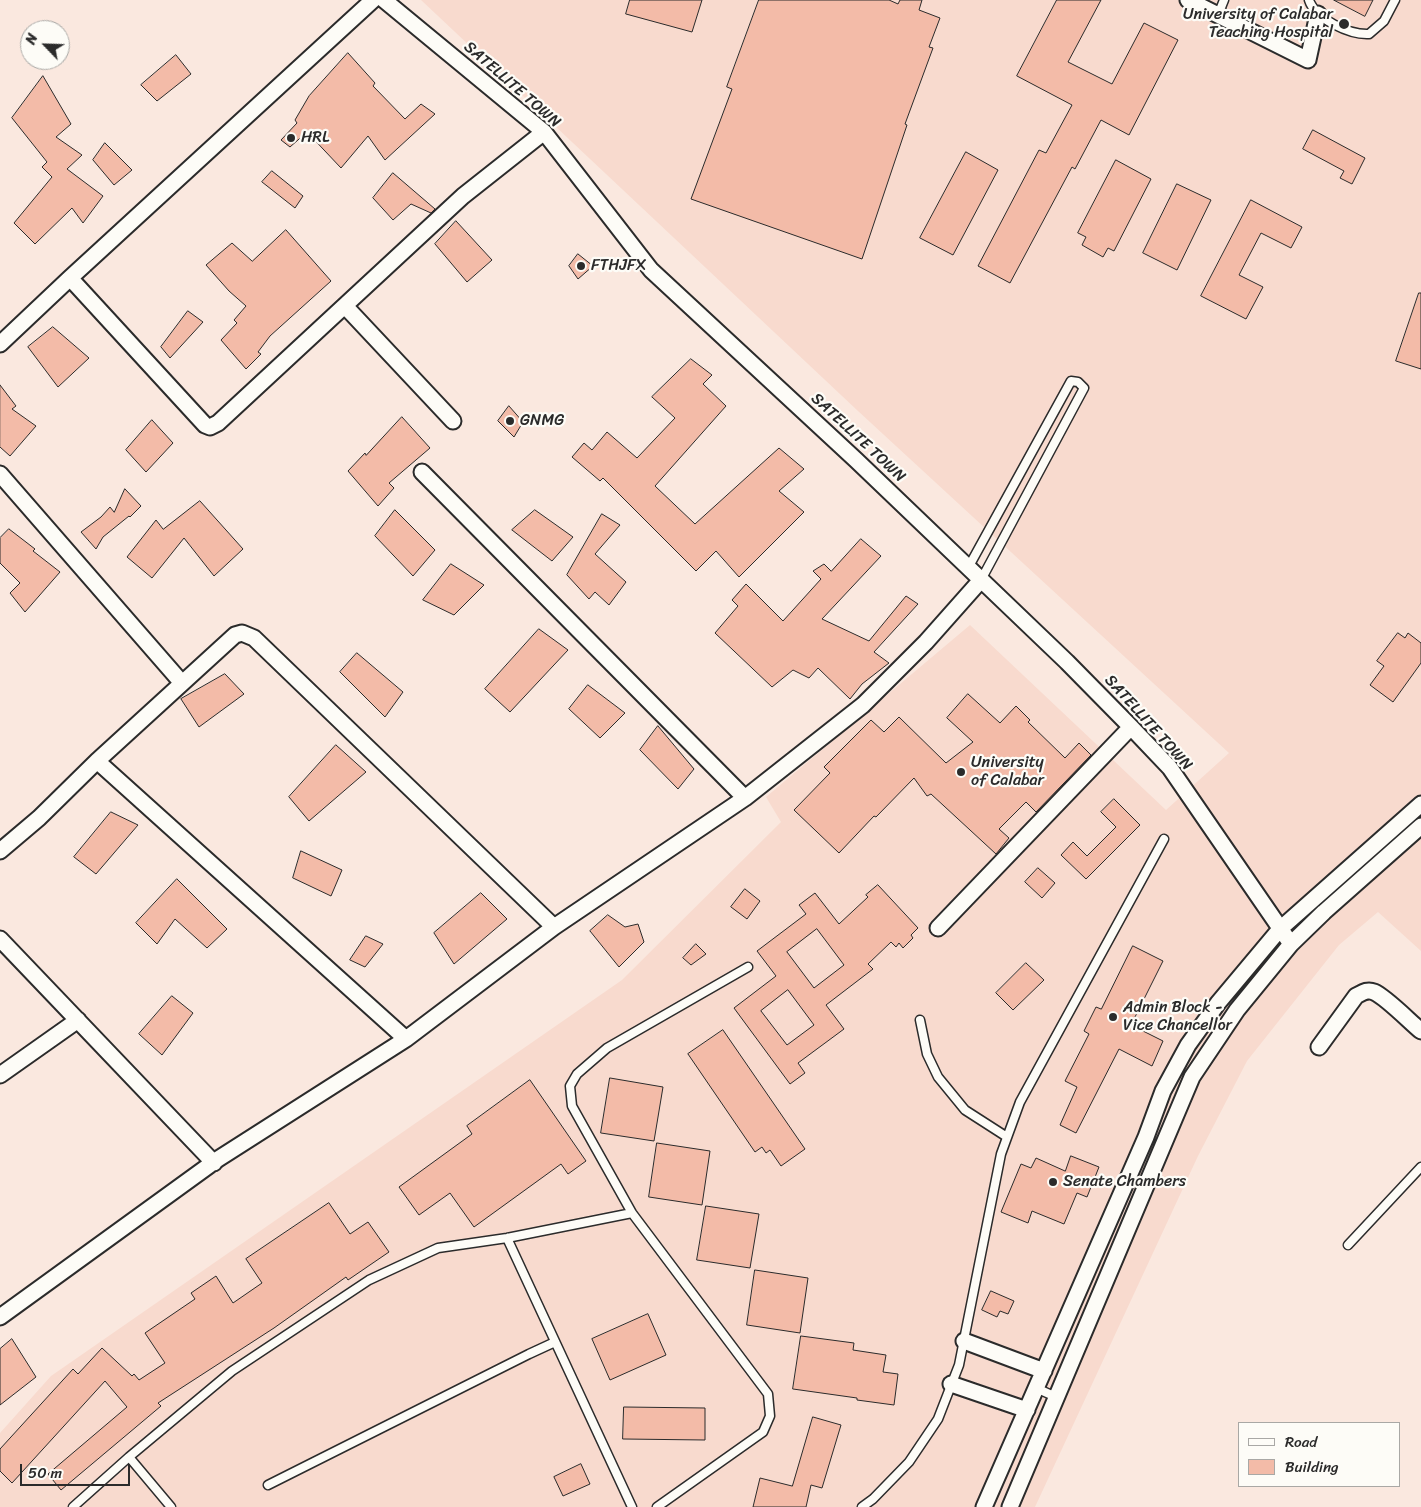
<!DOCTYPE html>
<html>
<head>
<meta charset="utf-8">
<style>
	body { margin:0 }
	#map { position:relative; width:1421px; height:1507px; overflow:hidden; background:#fae8df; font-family:Sriracha,sans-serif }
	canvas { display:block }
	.legend { position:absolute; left:1238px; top:1422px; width:162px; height:65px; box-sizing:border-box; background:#fdfcf7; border:1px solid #a9a8a5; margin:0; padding:6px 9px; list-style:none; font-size:15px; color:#2b2b2b }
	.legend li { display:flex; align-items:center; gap:10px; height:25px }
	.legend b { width:25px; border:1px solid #a9a8a5 }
	.north { position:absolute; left:20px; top:20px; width:50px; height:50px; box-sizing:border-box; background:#fdfcf7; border:1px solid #a9a8a5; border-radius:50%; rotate:294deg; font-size:14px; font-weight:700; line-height:20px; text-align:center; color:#2b2b2b }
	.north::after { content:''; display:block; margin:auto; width:18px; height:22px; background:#2b2b2b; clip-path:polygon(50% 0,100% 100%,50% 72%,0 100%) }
	.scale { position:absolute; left:20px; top:1464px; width:110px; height:22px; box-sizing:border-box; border:2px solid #2b2b2b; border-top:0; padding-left:6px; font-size:15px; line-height:18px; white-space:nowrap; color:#2b2b2b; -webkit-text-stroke:4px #fdfcf7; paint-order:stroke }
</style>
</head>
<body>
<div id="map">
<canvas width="1421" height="1507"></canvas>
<ul class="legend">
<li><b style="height:6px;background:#fdfcf7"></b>Road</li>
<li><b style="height:14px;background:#f3bba8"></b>Building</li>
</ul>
<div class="north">N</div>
<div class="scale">50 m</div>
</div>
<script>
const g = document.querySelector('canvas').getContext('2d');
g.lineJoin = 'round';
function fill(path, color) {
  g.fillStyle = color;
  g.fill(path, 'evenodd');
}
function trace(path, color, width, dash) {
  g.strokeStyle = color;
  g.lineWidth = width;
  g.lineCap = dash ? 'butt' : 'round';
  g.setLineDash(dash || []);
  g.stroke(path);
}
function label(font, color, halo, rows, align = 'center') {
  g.font = font + ' Sriracha,sans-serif';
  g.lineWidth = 4.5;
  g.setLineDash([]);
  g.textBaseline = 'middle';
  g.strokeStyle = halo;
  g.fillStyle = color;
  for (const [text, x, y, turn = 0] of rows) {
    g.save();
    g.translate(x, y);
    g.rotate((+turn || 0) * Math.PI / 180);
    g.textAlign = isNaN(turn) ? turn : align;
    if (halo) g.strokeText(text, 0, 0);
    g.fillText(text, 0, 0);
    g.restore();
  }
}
fill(new Path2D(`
	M421,0H1421V951L1378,912L1339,945L1247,1061L1198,1156L1035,1507H0V1433L51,1376L622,980L781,822L766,797L970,625L1166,810L1229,753L858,411Z`), '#f8dace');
const building = new Path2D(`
	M630,0H702L692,32L626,14Z
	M759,0H889L898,4L900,0H922L919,10L940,18L929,47L933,48L905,124L907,125L862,259L691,199L732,89L727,87Z
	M1057,0H1101L1068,62L1112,84L1144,23L1178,40L1129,135L1101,120L1075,169L1072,167L1010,283L978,266L1039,150L1046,153L1072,105L1017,76Z
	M1334,0H1373L1365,16Z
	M348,53L375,83L373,86L405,119L421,104L435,114L385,160L368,136L341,168L307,132L290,147L281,140L297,123L295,120L309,96Z
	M176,55L191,74L157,101L141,85Z
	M43,76L71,124L56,137L82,155L67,169L103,196L83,223L72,208L35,244L14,223L52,177L42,167L47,162L12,118Z
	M1313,130L1365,158L1352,184L1340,178L1344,171L1303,149Z
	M105,143L132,170L114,185L93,160Z
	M966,152L998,170L953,255L920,238Z
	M1116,160L1151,179L1114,251L1108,248L1103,257L1082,245L1086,237L1078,233Z
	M272,171L303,196L295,208L262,182Z
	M393,173L435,209L431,213L411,204L393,220L373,198Z
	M1177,184L1211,200L1177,270L1143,253Z
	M1251,200L1302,227L1291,248L1261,233L1239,275L1263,287L1246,319L1201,296Z
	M456,221L492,260L467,282L435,244Z
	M286,230L331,281L270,336L258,352L261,354L246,369L221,340L237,323L234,320L246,306L229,291L206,265L232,243L252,261Z
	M578,254L593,266L578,279L569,266Z
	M1419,293H1421V369L1396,361Z
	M188,311L203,322L170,358L161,347Z
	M53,327L89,358L58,387L28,347Z
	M691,359L712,375L703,384L726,406L655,486L695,524L779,448L804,469L779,491L804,512L739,577L716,551L696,571L603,478L600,481L572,457L584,443L592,450L607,432L637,458L675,418L652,397Z
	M0,385L16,406L12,409L36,426L10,456L0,447Z
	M509,406L523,422L514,437L498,421Z
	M402,417L430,448L389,483L394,488L378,506L348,471L365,453L366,455Z
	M152,420L173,443L146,472L126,450Z
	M125,489L141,506L130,517L129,516L103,537L96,549L81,532L101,517L110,507L114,512Z
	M200,501L243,549L214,576L184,538L152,578L127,557L156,520L163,529Z
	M395,510L435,550L413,576L375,536Z
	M535,510L573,537L552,561L512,530Z
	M602,514L620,525L595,554L626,582L609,605L595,592L589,599L567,575Z
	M9,529L35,549L33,551L60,572L25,612L10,593L20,583L0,563V538Z
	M861,539L881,556L822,619L869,641L906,596L918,604L874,652L889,663L862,684L850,699L818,668L809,678L793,670L772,687L715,633L738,606L732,600L746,584L783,621L821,579L813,571L824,564L831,571Z
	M451,564L484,585L454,615L423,600Z
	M539,629L568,650L510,712L485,689Z
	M1398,633L1405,638L1408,633L1421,643V663L1393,702L1370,685L1384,666L1377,661Z
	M357,653L403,692L385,717L340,672Z
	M225,674L244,694L199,727L181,699Z
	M588,685L625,713L600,738L569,709Z
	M968,694L1000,723L1016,706L1030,720L1028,722L1065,758L1079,743L1091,755L1036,812L1026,802L999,829L1009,838L996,854L931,794L927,796L914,778L876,817L874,816L839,853L794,810L830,773L824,767L871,720L884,732L899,717L946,763L973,742L947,718Z
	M658,726L694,769L678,789L640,750Z
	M336,745L366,772L309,821L289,797Z
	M1114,799L1140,825L1086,879L1061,855L1073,842L1087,856L1116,827L1101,812Z
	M111,812L138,825L96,874L74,857Z
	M301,851L342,870L331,896L293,878Z
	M1038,868L1055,883L1042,898L1025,882Z
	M177,879L227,929L207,948L175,919L157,944L136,923Z
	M878,885L918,928L911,935L913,938L903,948L899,943L896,947L891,942L868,964L873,969L826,1005L844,1029L798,1063L805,1073L790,1084L734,1008L776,976L757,951L806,914L799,905L815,893L839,924L868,897L866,895ZM817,929L844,965L814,988L787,952ZM788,990L814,1025L787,1045L761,1011Z
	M745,889L760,901L747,919L731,907Z
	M481,893L507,919L454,964L434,933Z
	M608,915L625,927L638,924L644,942L619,967L590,931Z
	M366,936L383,944L365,967L350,960Z
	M696,944L706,954L691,965L683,958Z
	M1133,946L1163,961L1131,1025L1163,1041L1152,1066L1119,1049L1076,1133L1060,1125L1077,1087L1065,1081L1089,1034L1084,1031L1096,1007L1101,1009Z
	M1026,963L1044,980L1013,1010L996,993Z
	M172,996L193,1013L162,1055L139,1034Z
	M723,1030L805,1149L781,1166L770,1150L766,1153L762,1147L755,1152L688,1054Z
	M610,1078L663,1087L654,1141L601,1133Z
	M530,1080L586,1161L568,1174L561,1164L474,1227L450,1193L419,1215L399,1187L472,1134L467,1126Z
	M657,1143L710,1151L702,1205L649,1197Z
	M1071,1156L1099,1167L1087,1197L1077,1193L1064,1224L1032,1211L1028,1223L1001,1212L1021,1164L1031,1168L1036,1158L1065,1171Z
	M329,1203L350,1234L368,1222L389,1252L348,1280L346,1277L274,1328L158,1403L161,1406L61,1490L48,1474L127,1407L105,1381L12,1483L0,1471V1449L73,1369L78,1374L102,1348L132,1376L134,1374L139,1380L165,1363L145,1333L195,1299L191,1293L216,1276L233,1303L262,1283L246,1259Z
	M706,1206L759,1214L750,1268L697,1260Z
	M755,1270L808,1278L800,1333L747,1325Z
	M991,1291L1014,1301L1008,1314L1000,1311L997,1317L982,1310Z
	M648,1314L666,1355L610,1380L592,1339Z
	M801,1336L854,1343L853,1350L886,1355L883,1372L898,1374L894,1405L857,1400V1398L793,1389Z
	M12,1339L36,1377L0,1405V1349Z
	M624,1407L705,1408V1440L623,1439Z
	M813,1417L841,1425L822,1488L811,1485L806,1507H753L760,1478L792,1486Z
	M581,1464L590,1484L563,1496L554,1477Z`);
fill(building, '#f3bba8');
trace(building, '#2b2b2b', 1);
const service = new Path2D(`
	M1309,0C1315,19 1350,35 1369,34L1384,21L1395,0
	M1218,15L1224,0
	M968,568L1071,381L1078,382L1084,388L981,580
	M920,1020L927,1054L938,1077L965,1110L1007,1137
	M507,1238L632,1507
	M1348,1245L1421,1167
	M1036,1388L1056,1397
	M129,1457L171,1507
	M268,1485L529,1354L555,1342
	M73,1507L129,1457L232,1371L369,1280L438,1248L507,1238L632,1213
	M657,1507L763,1432L770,1416L768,1394L632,1213L572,1106L570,1086L577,1074L607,1048L748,967
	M862,1507L873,1499L909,1462L938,1419L959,1365L1001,1154L1020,1102L1164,839`);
const minor = new Path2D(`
	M384,0L544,132L651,270L856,460L1067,662L1131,727L1170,768L1291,944
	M1188,0L1308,60L1318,14
	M70,278L205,425L210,427L218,423L463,196L544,132
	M345,306L453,421
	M0,344L70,278L373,0
	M422,472L745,798
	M0,474L182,683
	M97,761L406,1039
	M0,851L39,818L97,761L235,635L242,633L254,638L554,927
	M938,928L1131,727
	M0,939L214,1163
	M1319,1047L1356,996C1362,993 1367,989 1374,992C1386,997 1410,1022 1421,1031
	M0,1075L78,1020
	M0,1317L218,1159L406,1039L554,927L745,798L863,705L926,642L981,580
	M964,1341L1044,1371
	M951,1384L1027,1410
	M984,1507L1146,1137L1163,1091L1188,1045L1218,1003L1280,929L1421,804
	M1010,1507L1192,1077L1237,1010L1291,944L1324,912L1421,826`);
trace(service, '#2b2b2b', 11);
trace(minor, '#2b2b2b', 19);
trace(service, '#fdfcf7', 8);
trace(minor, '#fdfcf7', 15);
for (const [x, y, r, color] of [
	[1344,24,6,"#2b2b2b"],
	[291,138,5,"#2b2b2b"],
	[581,266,5,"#2b2b2b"],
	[510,421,5,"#2b2b2b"],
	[961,772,5,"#2b2b2b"],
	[1113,1017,5,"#2b2b2b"],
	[1053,1182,5,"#2b2b2b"]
]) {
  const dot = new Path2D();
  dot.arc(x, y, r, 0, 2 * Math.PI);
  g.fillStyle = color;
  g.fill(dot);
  trace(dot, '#fdfcf7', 2);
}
label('16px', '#2b2b2b', '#fdfcf7', [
	["University of Calabar",1333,15,"right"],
	["Teaching Hospital",1333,33,"right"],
	["HRL",301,138],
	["FTHJFX",591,266],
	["GNMG",520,421],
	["University",971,763],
	["of Calabar",971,781],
	["Admin Block -",1123,1008],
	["Vice Chancellor",1123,1026],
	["Senate Chambers",1063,1182]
], 'left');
label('16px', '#2b2b2b', '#fdfcf7', [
	["SATELLITE TOWN",512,85,41],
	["SATELLITE TOWN",858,438,43],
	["SATELLITE TOWN",1148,723,48]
]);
</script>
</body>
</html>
